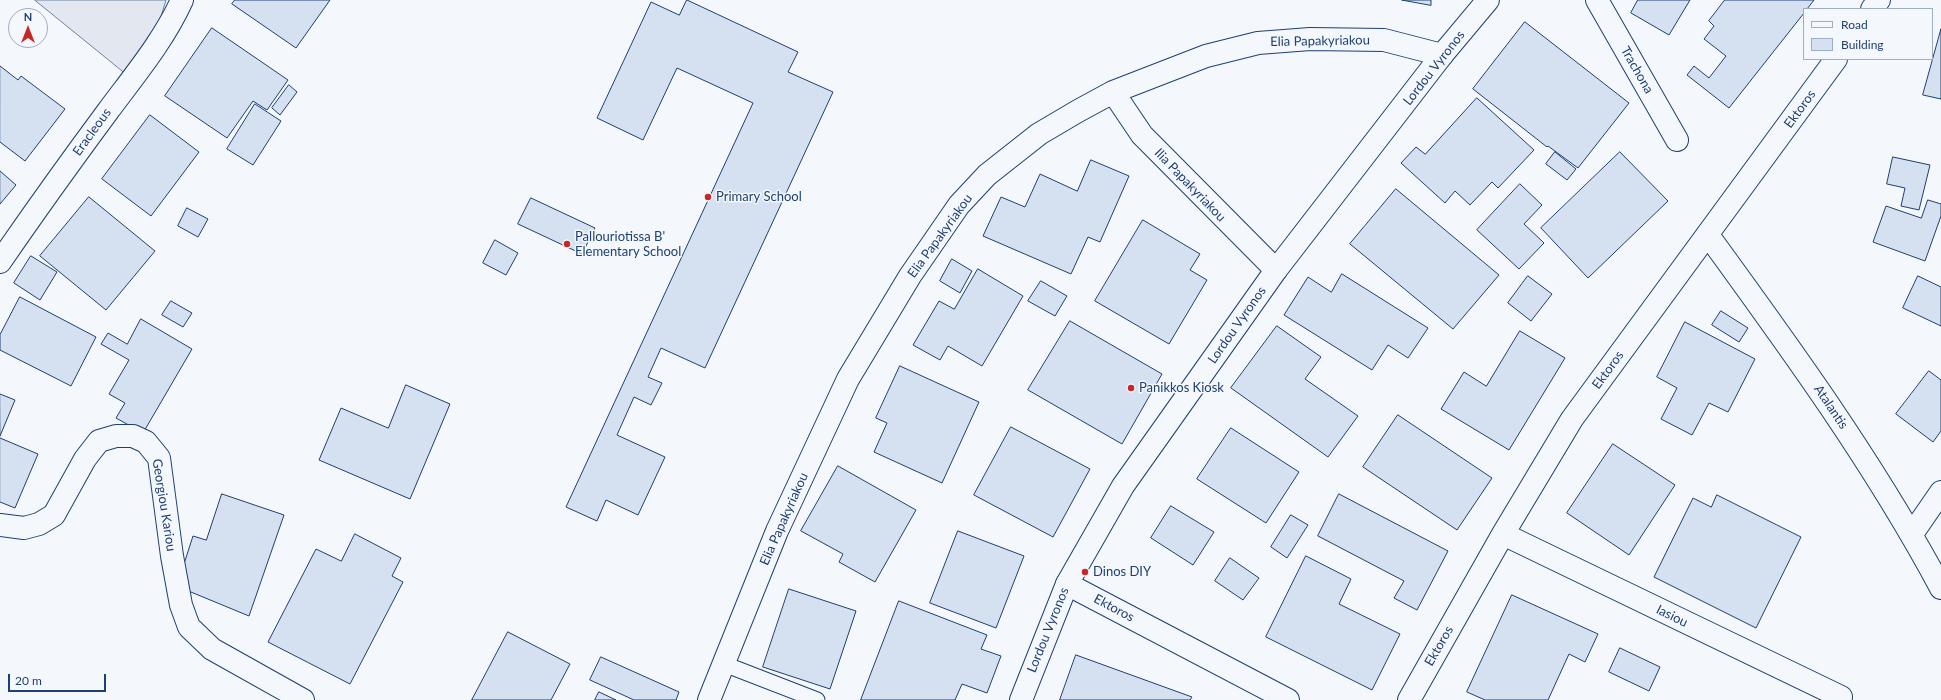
<!DOCTYPE html>
<html>
<head>
<meta charset="utf-8">
<style>
	body { margin:0 }
	#map { position:relative; width:1941px; height:700px; overflow:hidden; background:#f4f7fb; font-family:Lato,sans-serif }
	canvas { display:block }
	.legend { position:absolute; left:1803px; top:8px; width:130px; height:52px; box-sizing:border-box; background:#f4f7fb; border:1px solid #9eadc5; margin:0; padding:5px 7px; list-style:none; font-size:12px; color:#1d3f73 }
	.legend li { display:flex; align-items:center; gap:8px; height:20px }
	.legend b { width:20px; border:1px solid #9eadc5 }
	.north { position:absolute; left:8px; top:8px; width:40px; height:40px; box-sizing:border-box; background:#f4f7fb; border:1px solid #9eadc5; border-radius:50%; rotate:0deg; font-size:11px; font-weight:700; line-height:16px; text-align:center; color:#1d3f73 }
	.north::after { content:''; display:block; margin:auto; width:14px; height:18px; background:#c62828; clip-path:polygon(50% 0,100% 100%,50% 72%,0 100%) }
	.scale { position:absolute; left:8px; top:674px; width:98px; height:18px; box-sizing:border-box; border:2px solid #1d3f73; border-top:0; padding-left:5px; font-size:12px; line-height:14px; white-space:nowrap; color:#1d3f73; -webkit-text-stroke:3px #f4f7fb; paint-order:stroke }
</style>
</head>
<body>
<div id="map">
<canvas width="1941" height="700"></canvas>
<ul class="legend">
<li><b style="height:5px;background:#f4f7fb"></b>Road</li>
<li><b style="height:11px;background:#d5e0f0"></b>Building</li>
</ul>
<div class="north">N</div>
<div class="scale">20 m</div>
</div>
<script>
const g = document.querySelector('canvas').getContext('2d');
g.lineJoin = 'round';
function fill(path, color) {
  g.fillStyle = color;
  g.fill(path, 'evenodd');
}
function trace(path, color, width, dash) {
  g.strokeStyle = color;
  g.lineWidth = width;
  g.lineCap = dash ? 'butt' : 'round';
  g.setLineDash(dash || []);
  g.stroke(path);
}
function label(font, color, halo, rows, align = 'center') {
  g.font = font + ' Lato,sans-serif';
  g.lineWidth = 3;
  g.setLineDash([]);
  g.textBaseline = 'middle';
  g.strokeStyle = halo;
  g.fillStyle = color;
  for (const [text, x, y, turn = 0] of rows) {
    g.save();
    g.translate(x, y);
    g.rotate((+turn || 0) * Math.PI / 180);
    g.textAlign = isNaN(turn) ? turn : align;
    if (halo) g.strokeText(text, 0, 0);
    g.fillText(text, 0, 0);
    g.restore();
  }
}
const parking = new Path2D(`
	M35,0H166L159,23L124,72Z`);
fill(parking, '#e3e8f0');
trace(parking, '#687fa3', 1);
const building = new Path2D(`
	M235,0H330L296,48L232,4Z
	M687,0L798,52L788,72L833,92L705,368L661,348L648,377L662,383L651,405L634,397L617,435L665,457L638,515L606,500L597,521L566,507L753,103L677,68L643,140L597,118L651,2L679,15Z
	M1402,0H1431V5Z
	M1638,0H1690L1669,35L1631,13Z
	M1725,0H1814L1807,9H1804V13L1729,108L1687,75L1694,66L1709,78L1726,56L1704,39L1714,26L1709,21Z
	M1525,22L1629,103L1578,168L1548,146L1547,147L1473,89Z
	M212,28L288,80L267,110L253,101L227,138L165,96Z
	M1941,29V99L1923,95Z
	M0,66L18,80L21,76L65,109L25,161L0,142Z
	M289,85L297,92L280,115L272,108Z
	M1477,98L1534,150L1498,188L1492,182L1470,205L1455,191L1445,203L1401,163L1416,147L1425,154Z
	M255,104L281,121L253,165L227,149Z
	M150,115L199,152L151,216L102,179Z
	M1555,152L1576,169L1567,180L1546,164Z
	M1620,152L1668,201L1588,278L1541,228Z
	M1893,157L1930,165L1919,210L1901,206L1905,188L1887,184Z
	M1091,160L1129,176L1100,242L1088,237L1071,274L983,236L1001,197L1025,207L1040,174L1077,191Z
	M0,171L16,185L0,204Z
	M1520,184L1542,205L1524,224L1544,243L1519,269L1477,230Z
	M1396,189L1499,275L1453,329L1350,244Z
	M89,197L155,251L106,310L40,256Z
	M531,198L595,228L582,254L518,224Z
	M1928,200L1941,204V216L1925,261L1873,242L1886,206L1921,218Z
	M187,208L208,219L198,237L178,226Z
	M1143,220L1200,254L1190,270L1207,280L1169,344L1095,301Z
	M495,240L518,253L506,275L483,263Z
	M31,256L57,272L40,300L14,283Z
	M952,259L972,271L960,293L940,281Z
	M978,269L1023,296L982,366L948,346L940,360L913,345L939,301L954,309Z
	M1342,274L1428,328L1408,358L1388,345L1372,370L1284,315L1308,277L1331,292Z
	M1528,276L1552,294L1531,321L1508,303Z
	M1918,276L1941,287V326L1903,308Z
	M1041,281L1067,296L1055,316L1028,301Z
	M20,297L96,337L71,386L0,350V335Z
	M171,301L192,313L183,327L162,315Z
	M1721,311L1748,328L1739,342L1712,325Z
	M141,319L192,349L143,433L116,418L125,403L109,394L129,360L101,344L108,333L127,344Z
	M1070,321L1162,374L1122,444L1028,390Z
	M1685,322L1755,359L1728,412L1709,403L1692,435L1661,419L1677,388L1657,377Z
	M1277,326L1321,357L1305,379L1358,416L1328,457L1231,388Z
	M1520,331L1565,358L1509,450L1441,409L1464,372L1486,386Z
	M900,366L979,402L942,483L874,452L887,423L876,418Z
	M1929,371L1941,380V431L1933,442L1896,414Z
	M406,385L450,404L410,499L319,460L341,408L388,428Z
	M0,394L15,400L0,436Z
	M1398,415L1492,478L1457,530L1363,467Z
	M1011,427L1090,469L1053,537L974,495Z
	M1231,428L1299,472L1266,523L1197,479Z
	M0,438L38,454L15,508L0,502Z
	M1613,444L1675,485L1629,555L1567,513Z
	M838,466L916,510L875,582L839,562L843,554L801,531Z
	M222,494L284,515L249,616L186,590L182,570L193,536L206,540Z
	M1339,494L1448,551L1417,610L1394,598L1404,581L1318,536Z
	M1717,495L1801,537L1756,628L1654,577L1693,498L1711,507Z
	M1171,506L1214,532L1193,565L1151,538Z
	M1291,515L1308,525L1287,558L1271,547Z
	M958,531L1024,556L996,628L930,603Z
	M355,534L401,558L392,576L403,582L350,684L268,642L316,549L341,561Z
	M1306,556L1351,579L1339,604L1400,634L1372,690L1266,637Z
	M1230,558L1259,578L1243,600L1215,581Z
	M789,589L856,611L830,689L763,667Z
	M1512,595L1598,634L1585,662L1569,654L1548,700H1485L1467,692Z
	M899,601L987,635L981,649L1001,656L987,693L962,684L955,700H861Z
	M508,632L570,664L551,700H472Z
	M1620,648L1660,667L1649,691L1609,672Z
	M1076,655L1192,697L1190,700H1060Z
	M601,657L679,692L676,700H634L590,680Z
	M599,692L616,700H595Z`);
fill(building, '#d5e0f0');
trace(building, '#1d3f73', 1);
const service = new Path2D(`
	M724,664L817,700`);
const minor = new Path2D(`
	M1597,0L1677,140
	M1872,9L1879,0
	M1113,92L1142,135L1151,144L1276,270
	M1708,235C1791,349 1874,463 1941,588
	M0,262C35,211 71,161 108,111C134,76 164,40 182,0
	M0,525L24,528L39,524L54,515L85,459L99,441L116,436H133L146,442L159,458L172,556L181,605L189,627L212,649L303,700
	M1503,534L1841,697
	M1912,534L1941,492
	M1067,584L1288,700
	M709,700L777,531L848,379L910,276L959,205L987,175L1039,134L1078,111L1113,92L1206,56L1258,43L1310,39L1384,40L1442,55
	M1409,700L1503,534L1572,419L1836,59`);
const tertiary = new Path2D(`
	M1021,700L1067,584L1123,486L1276,270L1442,55L1488,0`);
trace(service, '#1d3f73', 17);
trace(minor, '#1d3f73', 24);
trace(tertiary, '#1d3f73', 24);
trace(service, '#f4f7fb', 15);
trace(minor, '#f4f7fb', 22);
trace(tertiary, '#f4f7fb', 22);
for (const [x, y, r, color] of [
	[708,197,4,"#c62828"],
	[567,244,4,"#c62828"],
	[1131,388,4,"#c62828"],
	[1085,572,4,"#c62828"]
]) {
  const dot = new Path2D();
  dot.arc(x, y, r, 0, 2 * Math.PI);
  g.fillStyle = color;
  g.fill(dot);
  trace(dot, '#f4f7fb', 1.5);
}
label('13px', '#1d3f73', '#f4f7fb', [
	["Elia Papakyriakou",1320,41,-1],
	["Lordou Vyronos",1434,68,-52],
	["Trachona",1637,70,60],
	["Ektoros",1800,109,-54],
	["Eracleous",92,132,-54],
	["Ilia Papakyriakou",1190,185,46],
	["Elia Papakyriakou",940,236,-54],
	["Lordou Vyronos",1237,325,-55],
	["Ektoros",1608,370,-54],
	["Atalantis",1831,407,56],
	["Georgiou Kariou",164,505,81],
	["Elia Papakyriakou",784,519,-66],
	["Ektoros",1114,608,28],
	["Iasiou",1672,616,26],
	["Lordou Vyronos",1048,630,-68],
	["Ektoros",1439,646,-60]
]);
label('13px', '#1d3f73', '#f4f7fb', [
	["Primary School",716,197],
	["Pallouriotissa B'",575,237],
	["Elementary School",575,252],
	["Panikkos Kiosk",1139,388],
	["Dinos DIY",1093,572]
], 'left');
</script>
</body>
</html>
